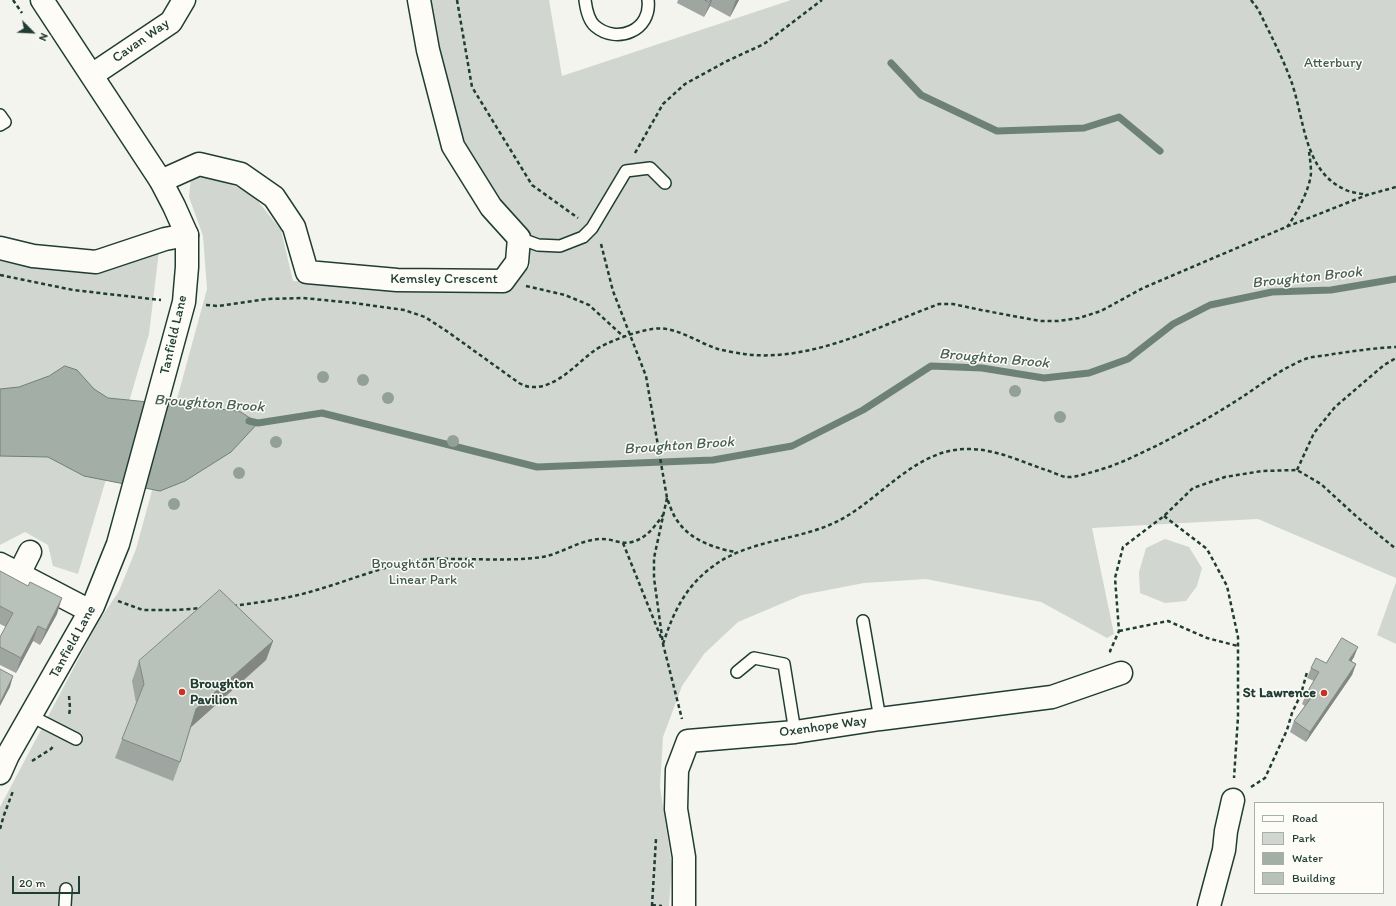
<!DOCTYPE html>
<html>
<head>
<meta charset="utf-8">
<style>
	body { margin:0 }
	#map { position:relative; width:1396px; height:906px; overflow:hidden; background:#f4f4ef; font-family:Itim,sans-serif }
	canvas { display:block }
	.legend { position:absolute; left:1254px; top:802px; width:130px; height:92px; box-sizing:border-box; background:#fdfcf7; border:1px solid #a4b0a9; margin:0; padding:5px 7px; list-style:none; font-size:12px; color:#1f3d34 }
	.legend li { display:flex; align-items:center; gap:8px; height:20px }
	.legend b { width:20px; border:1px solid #a4b0a9 }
	.north { position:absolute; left:12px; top:12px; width:40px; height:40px; -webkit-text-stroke:3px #fdfcf7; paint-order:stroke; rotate:114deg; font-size:11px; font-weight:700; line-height:16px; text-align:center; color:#1f3d34 }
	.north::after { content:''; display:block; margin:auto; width:14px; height:18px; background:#1f3d34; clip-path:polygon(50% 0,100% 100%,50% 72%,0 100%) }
	.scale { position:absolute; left:12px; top:876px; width:68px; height:18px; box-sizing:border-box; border:2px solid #1f3d34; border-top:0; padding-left:5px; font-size:12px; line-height:14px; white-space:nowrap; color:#1f3d34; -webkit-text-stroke:3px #fdfcf7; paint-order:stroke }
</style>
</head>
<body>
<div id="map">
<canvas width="1396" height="906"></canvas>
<ul class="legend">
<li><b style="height:5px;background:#fdfcf7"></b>Road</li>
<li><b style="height:11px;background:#d1d6d1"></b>Park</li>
<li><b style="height:11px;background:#a3aea7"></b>Water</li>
<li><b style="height:11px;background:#b9c1bb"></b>Building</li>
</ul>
<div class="north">N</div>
<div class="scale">20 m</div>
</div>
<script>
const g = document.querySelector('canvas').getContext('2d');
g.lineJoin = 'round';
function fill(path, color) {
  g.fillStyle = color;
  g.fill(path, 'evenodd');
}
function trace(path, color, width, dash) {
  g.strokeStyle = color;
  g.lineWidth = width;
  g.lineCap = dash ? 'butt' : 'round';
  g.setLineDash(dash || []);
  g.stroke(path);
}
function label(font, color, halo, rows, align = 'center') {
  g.font = font + ' Itim,sans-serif';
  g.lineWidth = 3;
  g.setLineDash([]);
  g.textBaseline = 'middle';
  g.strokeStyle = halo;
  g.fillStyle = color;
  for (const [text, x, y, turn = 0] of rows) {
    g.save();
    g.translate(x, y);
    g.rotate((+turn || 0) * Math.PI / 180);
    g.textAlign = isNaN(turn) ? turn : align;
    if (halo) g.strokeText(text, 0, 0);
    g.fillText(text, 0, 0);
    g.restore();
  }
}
fill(new Path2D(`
	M429,0H549L562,76L791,0H1396V578L1258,519L1092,528L1114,634L1107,638L1041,602L926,579L864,583L802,595L738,622L704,654L682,686L663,737L660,787L672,866L669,906H0V807L97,624L119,591L136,549L207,289L203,236L189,197L191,177L214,176L253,195L281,230L293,281L507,289L530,266L527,231L491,189L461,138Z
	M159,251L149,334L78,574L53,566L48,545L25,532L0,545V256Z
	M1165,539L1189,547L1202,568L1197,586L1186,601L1165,603L1140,593L1139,572L1146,548Z
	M1396,582V644L1377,635Z`), '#d1d6d1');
const water = new Path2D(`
	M65,366L77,370L94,389L108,398L239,411L258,423L231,452L185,481L160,491L84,476L48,457L0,456V389L19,387L49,376Z`);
fill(water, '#a3aea7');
trace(water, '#6e8179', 1);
trace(new Path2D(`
	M891,63L921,95L997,131L1084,128L1119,117L1160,151
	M249,421L258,423L322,413L537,467L713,460L792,446L863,410L931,366L982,368L1044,378L1089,373L1128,359L1173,324L1210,305L1272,292L1331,290L1396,279`), '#6e8179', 7);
const lane = new Path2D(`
	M585,0C586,8 588,20 595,26C617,45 652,30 648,0
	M0,115L5,122L0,125
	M519,238L538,245L560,246L583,237L592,228L626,171L650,168L665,183
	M863,621L880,719
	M737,672L754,658L784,664L795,732
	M31,716L76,739
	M65,906L66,889`);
const street = new Path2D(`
	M92,75L171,22L184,0
	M161,181L199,164L241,174L274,197L294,227L307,272L397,280L503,281L517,262L519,238L491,207L453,146L428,50L419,0
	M0,248L33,256L96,262L165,239L187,235
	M0,564L90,611
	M19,574L30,552
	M684,906V857L676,809L677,770L688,741L795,732L880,719L1052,697L1121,673
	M1209,906L1224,850L1226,831L1233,800`);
const secondary = new Path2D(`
	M0,773L8,755L93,606L118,544L184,302L187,267V235L174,206L161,181L42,0`);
trace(lane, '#1f3d34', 14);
trace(street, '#1f3d34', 25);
trace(secondary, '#1f3d34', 25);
trace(new Path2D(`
	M13,0L22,13
	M457,0L472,87L532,185L578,218
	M1251,0L1258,9C1269,32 1281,54 1290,78C1305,116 1302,171 1346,190C1352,193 1360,193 1367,195
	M635,153L663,104L685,84L727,61L764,44L822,0
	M1287,227C1296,215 1310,189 1311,173C1311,166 1310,159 1309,152
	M601,244L613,291L646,376L667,498C670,506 673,516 679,523C691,540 716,549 736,552
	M0,275L73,290L161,300
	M526,286L565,295L589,305L624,337
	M206,305L218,306L267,299L303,298L354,303L404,310L425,317L448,332L519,383C523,385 527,387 531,387C556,389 577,363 595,350C607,342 637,331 652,329C675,325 696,342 718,349C726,351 736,353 744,354C810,363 879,326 939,304H953L981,310L1040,321H1058L1079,318L1101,311L1143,288L1286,227L1367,195L1396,187
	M1297,470L1314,433L1335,407L1384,365L1396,358
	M667,498L654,558V578L663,644L682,719
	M1164,516L1207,549L1227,586L1238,637V717L1234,778
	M623,543L662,640
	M118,601L143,610H176L202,608
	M233,606C260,602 287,599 313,591C352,580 389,563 430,559C439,558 448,559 457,559C485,559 514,561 542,557C561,554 579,540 600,539C611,538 621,545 632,542C647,538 655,526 663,515
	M1119,631L1168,621L1207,638L1238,646
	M663,644C673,613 685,587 712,567C747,540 795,541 834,523C881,501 914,448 969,449C996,449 1022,462 1046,470C1053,472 1060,476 1066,477C1074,478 1092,472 1099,470C1120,464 1139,454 1158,445C1185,431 1213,416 1239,399C1261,385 1283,367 1308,358C1316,356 1325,356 1333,354C1354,351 1375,348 1396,347
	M1111,652L1110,651L1119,631L1115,578L1123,547L1164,516L1193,488L1225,477L1262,471L1297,470L1321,484L1357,517L1396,549
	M69,696L70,708L69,716
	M32,761L51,749L54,745
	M1251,787L1265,778L1287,730L1292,713L1301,694L1307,672
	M0,829L4,815L13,791
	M652,905L662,906
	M652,906L656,839`), '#1f3d34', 2.5, [4, 3]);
trace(lane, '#fdfcf7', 11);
trace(street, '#fdfcf7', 22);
trace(secondary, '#fdfcf7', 22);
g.fillStyle = '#93a099';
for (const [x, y] of [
	[323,377],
	[363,380],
	[1015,391],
	[388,398],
	[1060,417],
	[453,441],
	[276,442],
	[239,473],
	[174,504]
]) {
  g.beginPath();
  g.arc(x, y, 6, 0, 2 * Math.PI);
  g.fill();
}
fill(new Path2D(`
	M678,0H739L730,17L710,6L704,17L677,3Z
	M0,572L57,614L40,645L33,641L16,673L0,665V637L6,627L0,624Z
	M273,641L266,660L191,727L180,762L173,781L115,758L136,703L132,681L139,661Z
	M1354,657L1351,661L1356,664L1352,675L1306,742L1290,732L1294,721L1305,706L1302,704L1306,694L1314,681L1307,678L1311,668L1326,663Z`), '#9fa6a1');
fill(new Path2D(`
	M711,0H712L710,6L704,17Z
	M736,0H739L730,17L735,2Z
	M62,598L57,614L40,645L46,630Z
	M38,626L33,641L16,673L21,658Z
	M273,641L266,660L189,729L196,709Z
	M1358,647L1354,657L1346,670L1349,660Z
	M1356,664L1352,675L1306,742L1310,732Z
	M13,676L10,687L0,706V703Z`), '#828783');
const building = new Path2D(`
	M705,0H711L709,2Z
	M0,571L28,586L30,582L62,598L46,630L38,626L21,658L0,647V637L13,613L0,606Z
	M220,590L273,641L196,709L180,762L122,739L144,684L139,661Z
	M1342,638L1358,647L1349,660L1356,664L1310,732L1294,721L1311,698L1306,694L1319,672L1311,668L1316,658L1326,663Z
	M0,669L13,676L0,703Z`);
fill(building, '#b9c1bb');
trace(building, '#828783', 1);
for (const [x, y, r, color] of [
	[182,692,4,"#c8321e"],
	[1324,693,4,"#c8321e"]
]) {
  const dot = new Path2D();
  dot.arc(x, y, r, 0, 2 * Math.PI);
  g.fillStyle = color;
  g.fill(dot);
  trace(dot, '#fdfcf7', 1.5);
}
label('14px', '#1f3d34', '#fdfcf7', [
	["Cavan Way",141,41,-35],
	["Kemsley Crescent",444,279],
	["Tanfield Lane",174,335,-77],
	["Tanfield Lane",73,642,-61],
	["Oxenhope Way",823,727,-8]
]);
label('14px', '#435c53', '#fdfcf7', [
	["Atterbury",1333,63],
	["Broughton Brook",423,564],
	["Linear Park",423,580]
]);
label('bold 14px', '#1f3d34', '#fdfcf7', [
	["Broughton",190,684],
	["Pavilion",190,700],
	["St Lawrence",1316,693,"right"]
], 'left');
label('italic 15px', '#475f56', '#fdfcf7', [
	["Broughton Brook",1307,278,-6],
	["Broughton Brook",994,359,5],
	["Broughton Brook",209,404,4],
	["Broughton Brook",679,446,-4]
]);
</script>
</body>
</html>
